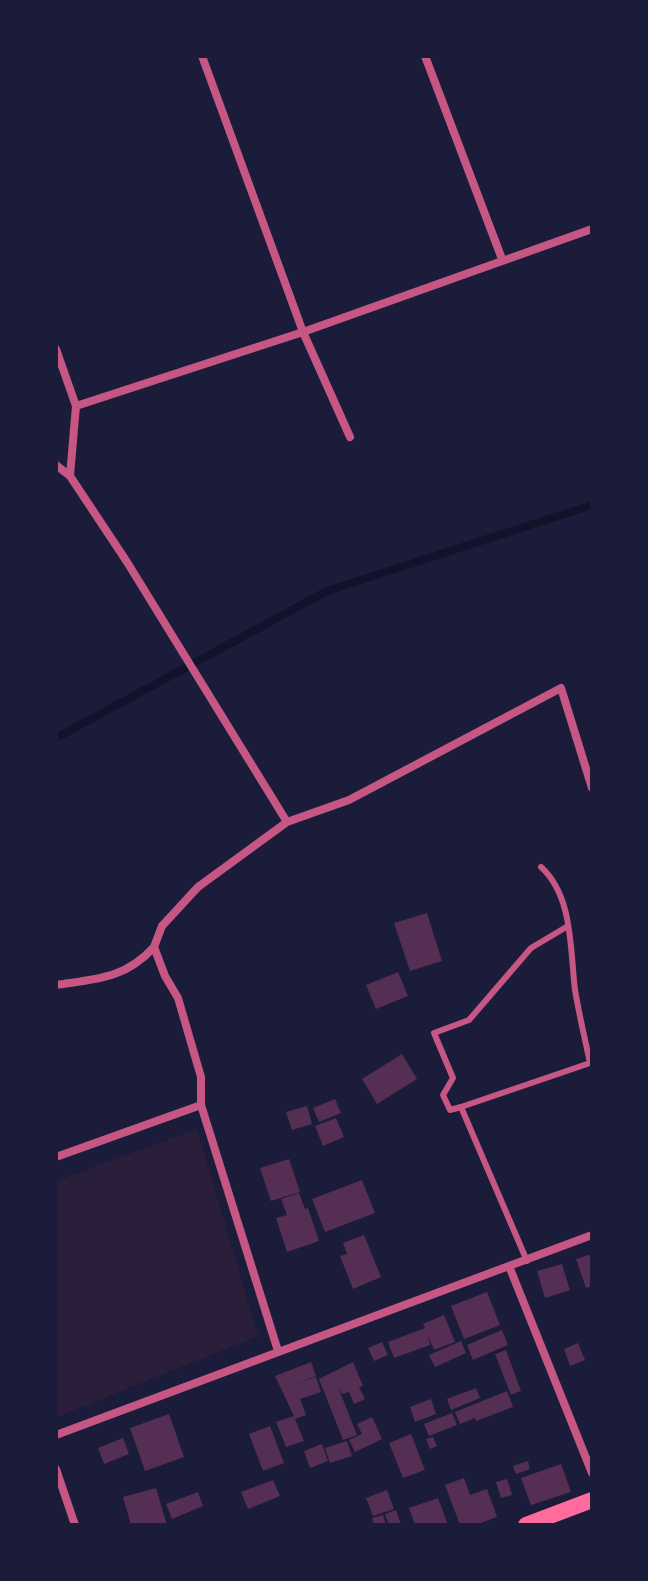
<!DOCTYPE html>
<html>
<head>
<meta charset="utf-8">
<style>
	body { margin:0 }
	#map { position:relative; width:648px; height:1581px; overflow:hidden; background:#1b1b3a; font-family:Overpass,sans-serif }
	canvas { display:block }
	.frame { position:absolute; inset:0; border:58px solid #1b1b3a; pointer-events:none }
</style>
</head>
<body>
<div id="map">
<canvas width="648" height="1581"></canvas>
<div class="frame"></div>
</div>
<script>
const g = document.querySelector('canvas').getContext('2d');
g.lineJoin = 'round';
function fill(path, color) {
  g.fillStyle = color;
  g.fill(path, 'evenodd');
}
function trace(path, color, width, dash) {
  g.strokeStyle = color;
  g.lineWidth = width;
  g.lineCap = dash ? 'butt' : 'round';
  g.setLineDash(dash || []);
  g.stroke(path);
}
fill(new Path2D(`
	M197,1129L258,1336L57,1417L56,1181Z`), '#2a1e3b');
trace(new Path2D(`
	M56,738L327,591L592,505`), '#12122b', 8);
fill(new Path2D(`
	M427,913L442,961L410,971L394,923Z
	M398,972L408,996L376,1009L366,985Z
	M402,1054L417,1079L377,1104L362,1079Z
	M335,1099L341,1113L319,1122L313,1108Z
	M307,1106L312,1124L292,1130L286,1112Z
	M336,1118L344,1137L323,1146L315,1126Z
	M289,1159L300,1192L271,1201L260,1168Z
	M362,1180L375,1213L325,1232L312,1199Z
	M299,1193L305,1209L308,1208L319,1241L287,1252L276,1218L287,1215L281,1199Z
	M364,1235L381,1277L353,1289L340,1256L347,1254L343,1243Z
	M592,1254V1286L586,1288L576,1259Z
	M562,1264L570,1290L545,1298L537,1271Z
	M487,1292L500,1325L464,1339L451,1306Z
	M444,1315L455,1342L434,1350L428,1336L430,1345L394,1358L388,1342L425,1328L423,1324Z
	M502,1330L508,1345L473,1360L467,1345Z
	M461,1341L466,1353L435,1367L429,1355Z
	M382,1342L388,1355L374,1361L368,1348Z
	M578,1343L585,1360L570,1366L564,1349Z
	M506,1350L521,1391L511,1395L495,1354Z
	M311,1362L316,1376L296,1384L316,1377L321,1392L300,1399L306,1415L295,1419L304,1441L286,1447L276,1422L294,1416L275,1376Z
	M353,1362L363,1386L359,1387L365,1399L354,1404L349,1392L342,1394L338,1387L357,1435L343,1440L319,1379Z
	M476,1388L480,1398L451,1410L447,1399Z
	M507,1391L513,1407L476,1421L475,1418L460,1424L455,1412Z
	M431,1399L436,1414L415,1422L410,1407Z
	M452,1413L457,1425L429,1436L424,1424Z
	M169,1414L184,1457L145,1471L130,1428Z
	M372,1417L382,1439L355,1452L349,1440L362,1434L357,1424Z
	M270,1426L284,1463L263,1471L249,1434Z
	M411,1434L425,1470L403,1478L389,1443Z
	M433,1437L437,1446L430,1449L426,1439Z
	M123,1438L129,1454L104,1464L98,1448Z
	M347,1441L352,1456L330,1463L325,1448Z
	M322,1444L328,1461L310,1468L304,1451Z
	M528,1461L530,1469L516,1474L513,1466Z
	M561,1464L571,1492L531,1505L521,1478Z
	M464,1478L470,1495L487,1489L497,1517L475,1525H460L445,1485Z
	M507,1479L512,1495L501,1498L496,1482Z
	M273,1480L280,1496L248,1509L241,1492Z
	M156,1488L167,1525H131L123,1497Z
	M387,1490L394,1509L373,1516L366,1498Z
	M198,1492L203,1506L172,1519L166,1504Z
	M438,1498L448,1525H415L409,1508Z
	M396,1510L401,1525H389L385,1514Z
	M383,1515L386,1525H374L372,1518Z`), '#542f53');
trace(new Path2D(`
	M461,1107L590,1063C585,1039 579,1014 575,990C570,949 573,896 541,867
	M527,1261L461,1107L450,1110L443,1095L453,1078L434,1033L469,1020L531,948L568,926`), '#c65784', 6);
trace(new Path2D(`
	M202,56L303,332L350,437
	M425,56L502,259
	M56,349L76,406L70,476L127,562L287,822
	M76,406L303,332L592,229
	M56,465L70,476
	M56,985C96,979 125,979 154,947
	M56,1157L201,1105
	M509,1266L592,1473
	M278,1351L201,1105V1077L178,998L165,976L154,947L162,926L198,887L287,822L349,800L561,688L592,788
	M56,1435L592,1235
	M56,1469L75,1525`), '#c65784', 8);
trace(new Path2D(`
	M526,1525L592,1500`), '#ff6b9d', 16);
</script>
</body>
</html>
